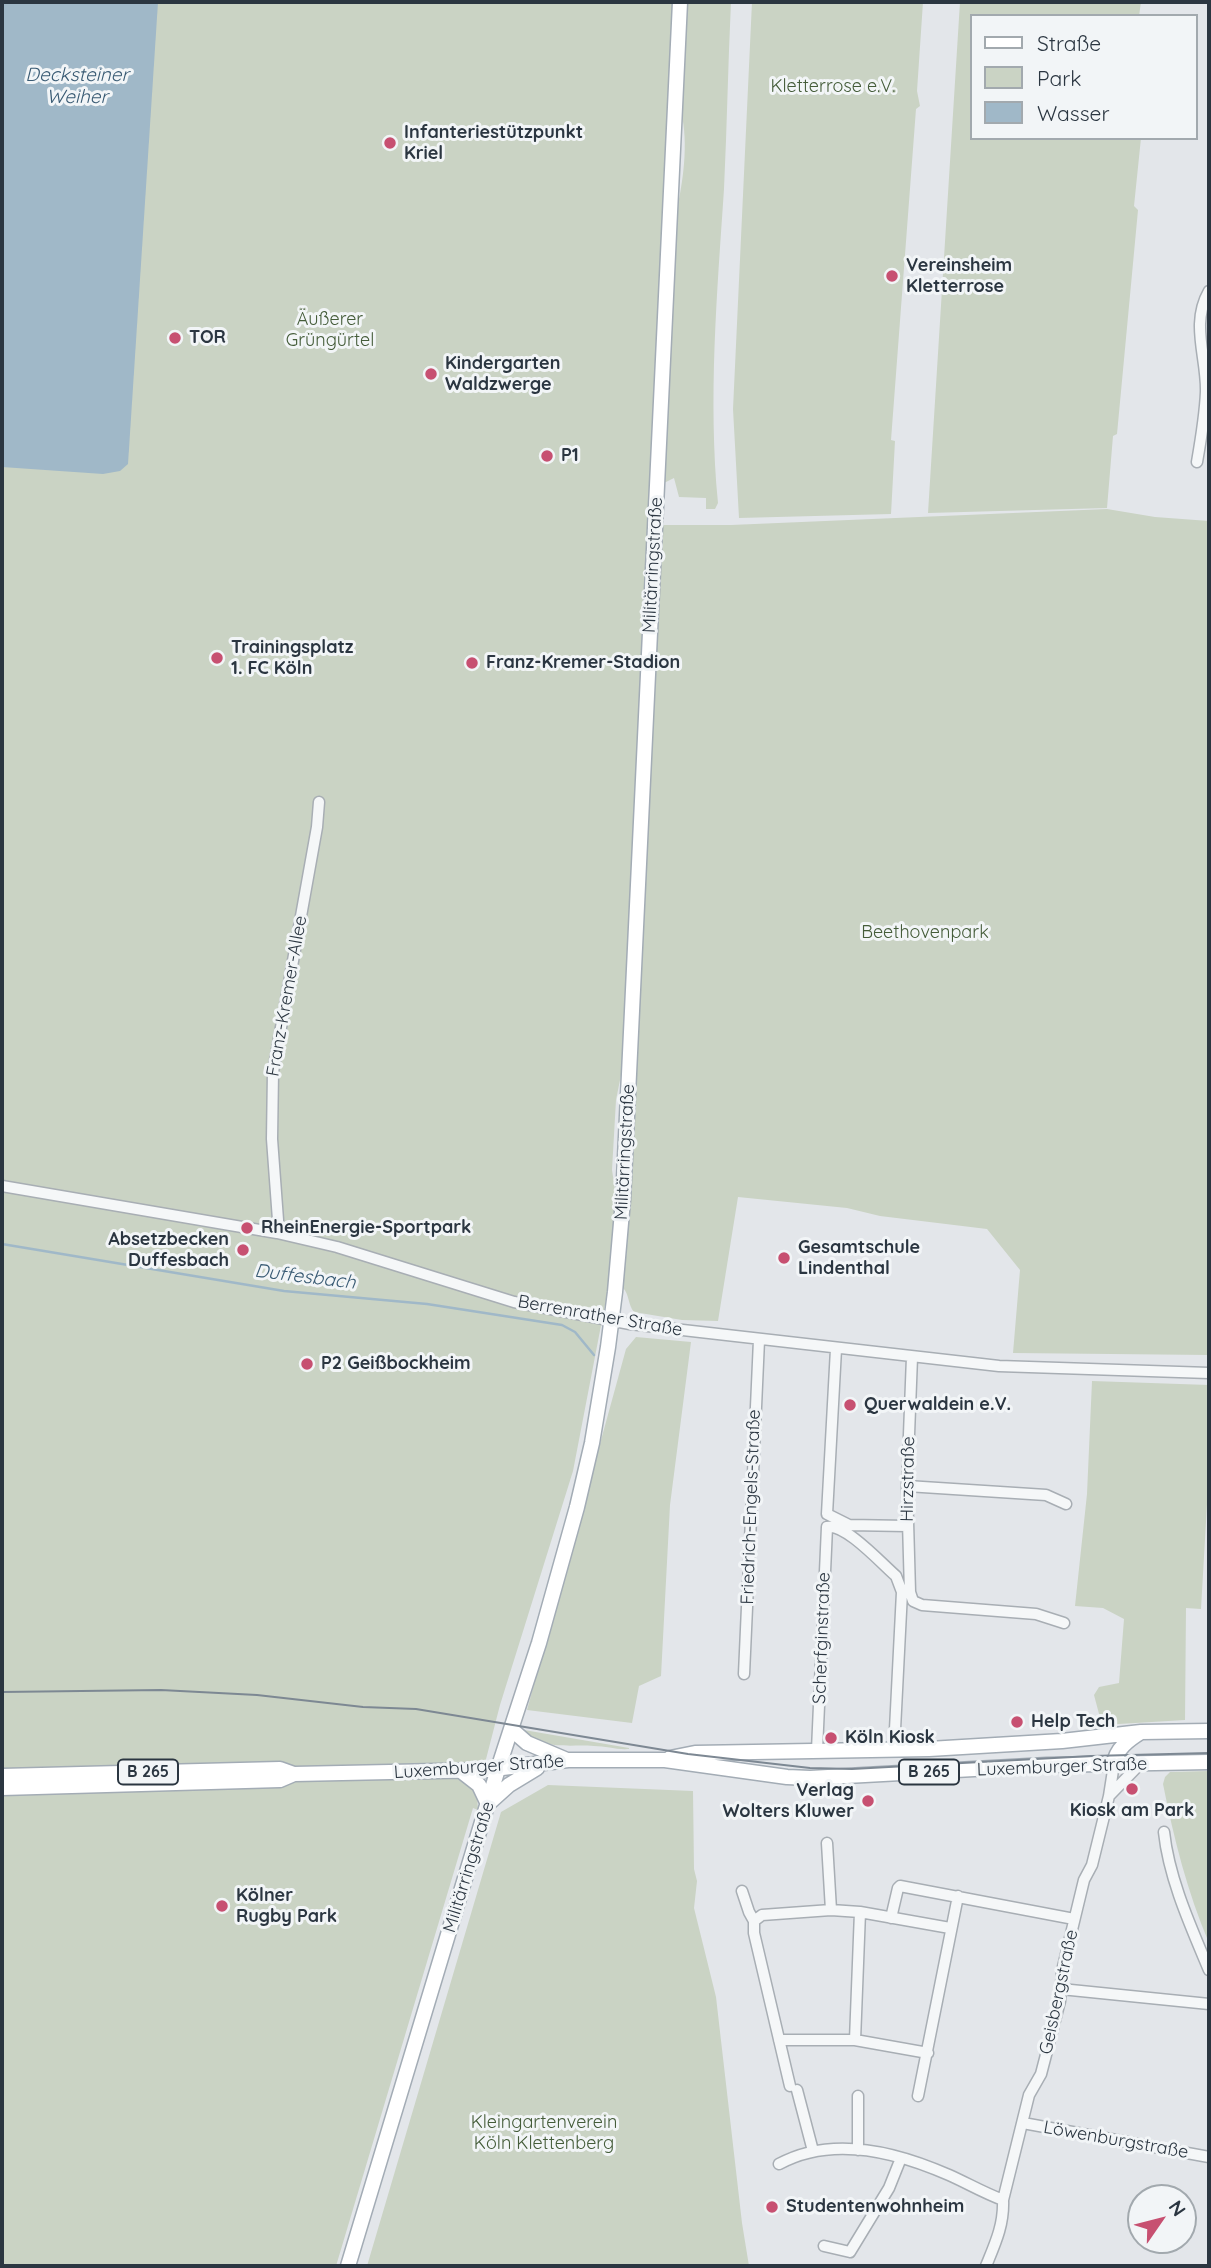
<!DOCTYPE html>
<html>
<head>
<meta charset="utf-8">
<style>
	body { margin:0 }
	#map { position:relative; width:1211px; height:2268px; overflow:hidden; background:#e3e6ea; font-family:Quicksand,sans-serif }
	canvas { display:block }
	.frame { position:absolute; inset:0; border:4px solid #2b3641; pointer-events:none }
	.legend { position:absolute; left:970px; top:14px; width:228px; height:126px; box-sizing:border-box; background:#f2f5f7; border:2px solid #a2a9ae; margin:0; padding:9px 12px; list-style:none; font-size:21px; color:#2b3641 }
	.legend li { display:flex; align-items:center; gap:14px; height:35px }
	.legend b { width:35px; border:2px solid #a2a9ae }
	.north { position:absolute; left:1127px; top:2184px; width:70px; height:70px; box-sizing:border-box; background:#f2f5f7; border:2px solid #a2a9ae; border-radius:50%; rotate:55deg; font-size:19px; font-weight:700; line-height:28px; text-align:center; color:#2b3641 }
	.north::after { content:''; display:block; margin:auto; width:24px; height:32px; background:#c75071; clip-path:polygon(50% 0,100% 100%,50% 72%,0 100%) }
</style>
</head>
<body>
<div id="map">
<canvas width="1211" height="2268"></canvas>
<div class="frame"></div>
<ul class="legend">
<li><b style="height:9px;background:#fff"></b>Straße</li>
<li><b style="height:19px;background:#cad3c4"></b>Park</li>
<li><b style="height:19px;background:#a0b8c8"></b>Wasser</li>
</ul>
<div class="north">N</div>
</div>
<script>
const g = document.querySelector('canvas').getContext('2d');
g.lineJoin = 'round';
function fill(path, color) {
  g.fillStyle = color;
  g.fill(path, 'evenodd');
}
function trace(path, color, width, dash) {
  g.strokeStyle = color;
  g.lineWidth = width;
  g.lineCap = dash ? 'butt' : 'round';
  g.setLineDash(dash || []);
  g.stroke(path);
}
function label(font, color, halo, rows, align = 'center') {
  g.font = font + ' Quicksand,sans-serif';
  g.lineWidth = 6;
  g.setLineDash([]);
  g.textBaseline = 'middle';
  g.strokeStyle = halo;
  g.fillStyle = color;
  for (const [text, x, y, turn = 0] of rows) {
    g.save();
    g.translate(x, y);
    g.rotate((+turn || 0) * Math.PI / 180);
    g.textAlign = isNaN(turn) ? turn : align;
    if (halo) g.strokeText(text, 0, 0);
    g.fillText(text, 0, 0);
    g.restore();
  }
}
fill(new Path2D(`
	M2,2H675L623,1065L616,1100L612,1170L616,1196L608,1289L573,1471L500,1705L477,1794L478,1810L473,1808L336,2266H2Z
	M686,2H731C728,64 727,126 724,189C717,294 708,398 718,503L715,509H706V498L679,497L674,478L664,483L676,214C683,183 689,143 681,112Z
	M752,2H923L917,91L920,106L916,109L891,440L895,441L891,514L739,518L733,409Z
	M960,2H1141L1139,16H971V138H1141L1134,206L1138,210L1117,434L1113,436L1107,508L928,513Z
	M1107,509L1155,517L1209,521V1355L1013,1353L1020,1270L987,1229L880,1216L847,1208L738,1197L718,1321L682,1320L634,1312C628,1305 629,1293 623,1288L627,1246L662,525H731Z
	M636,1337L691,1342L670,1505L661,1676L639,1686L632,1723L527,1710L626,1349Z
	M1092,1381L1209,1385V1469L1201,1609L1186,1608L1185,1720L1102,1725L1094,1695L1099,1687L1119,1683L1124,1619L1103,1608L1075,1606L1087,1494Z
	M524,1730L629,1748V1749C617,1750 606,1746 594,1746C569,1744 543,1751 524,1730Z
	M1209,1771V1943C1187,1891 1174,1839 1163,1784L1165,1777L1170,1772Z
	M548,1785L693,1791L694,1869L697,1881L694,1908L716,1997L742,2223L749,2266H367L501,1812Z`), '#cad3c4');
fill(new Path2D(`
	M2,2H158L128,464L120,471L103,474L2,467Z`), '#a0b8c8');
trace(new Path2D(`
	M2,1244L284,1291L427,1304L562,1325L575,1332L594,1355`), '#a0b8c8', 2.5);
const minor = new Path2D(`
	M1197,462C1201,439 1205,415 1206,392C1207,357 1190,324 1209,291
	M2,1186L277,1233L337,1247L514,1302L630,1324L999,1366L1209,1373
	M277,1233L278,1220L272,1139L273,1072L317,827L319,802
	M836,1349L827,1514L849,1525L907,1526
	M912,1357L907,1486L910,1592L913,1601L922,1605L1036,1614L1064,1623
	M907,1486L1046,1495L1066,1504
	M744,1674L759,1340
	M817,1750L827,1527C845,1523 881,1563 896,1576L902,1592L894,1749
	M1109,1796L1140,1764
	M1164,1832C1169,1879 1191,1927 1209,1970
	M827,1843L831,1910
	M742,1891L749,1912L754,1921
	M891,1918L898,1888L900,1886L1074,1919
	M754,1921L762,1915L831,1910L860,1912L950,1928
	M754,1921V1933L790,2086
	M1061,1989L1209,2004
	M779,2040H855L928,2053
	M855,2040L860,1912
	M797,2090L813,2151
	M918,2096L958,1896
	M1023,2123L1209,2157
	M858,2150V2096
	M779,2164C832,2135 897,2152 949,2175C967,2183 984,2193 1003,2200
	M824,2246L850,2252L889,2188L901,2158
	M986,2266C995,2244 1004,2225 1003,2200L1029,2095L1041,2074L1060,2001L1062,1971L1084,1880L1092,1865L1109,1796L1114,1764`);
const major = new Path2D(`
	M511,1729L527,1743L567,1760
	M670,1758L695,1753L929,1749L1062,1741L1141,1732L1209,1731
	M1114,1764C1116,1749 1128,1740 1141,1732
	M461,1771L479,1785L488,1804
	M2,1776L280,1769L294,1774
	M2,1788L280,1780L294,1774L486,1770L568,1760H665L787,1777L810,1778L1047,1765L1209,1762
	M489,1803L509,1785L537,1768
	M348,2266L498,1769L539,1643L577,1507L592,1443L608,1347L615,1292L623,1200L680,2`);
trace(minor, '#a8aeb4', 13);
trace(major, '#a3acb5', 17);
trace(minor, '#f5f7f8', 10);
trace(major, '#fff', 14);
trace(new Path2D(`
	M2,1692L161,1690L257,1695L363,1707L416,1709L688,1754L810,1768L852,1769L1091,1756L1209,1753`), '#7d8893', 2);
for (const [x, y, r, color] of [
	[390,143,7,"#c75071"],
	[892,276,7,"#c75071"],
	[175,338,7,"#c75071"],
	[431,374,7,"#c75071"],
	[547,456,7,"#c75071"],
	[217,658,7,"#c75071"],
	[472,663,7,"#c75071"],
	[247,1228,7,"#c75071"],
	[243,1250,7,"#c75071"],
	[784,1258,7,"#c75071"],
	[307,1364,7,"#c75071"],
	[850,1405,7,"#c75071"],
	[1017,1722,7,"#c75071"],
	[831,1738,7,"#c75071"],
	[1132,1789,7,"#c75071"],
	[868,1801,7,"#c75071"],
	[222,1906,7,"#c75071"],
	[772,2207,7,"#c75071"]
]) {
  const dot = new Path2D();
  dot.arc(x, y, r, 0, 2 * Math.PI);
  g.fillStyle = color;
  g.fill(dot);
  trace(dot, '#f2f5f7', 2.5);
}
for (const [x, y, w] of [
	[148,1772,60],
	[929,1772,60]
]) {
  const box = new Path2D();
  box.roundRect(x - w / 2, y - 12.5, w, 25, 5);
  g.fillStyle = '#f2f5f7';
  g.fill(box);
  trace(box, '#2b3641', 2);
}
label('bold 16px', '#2b3641', null, [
	["B 265",148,1772],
	["B 265",929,1772]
]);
label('18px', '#445c39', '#f2f5f7', [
	["Kletterrose e.V.",833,87],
	["Äußerer",330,320],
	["Grüngürtel",330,341],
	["Beethovenpark",925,933],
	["Kleingartenverein",544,2123],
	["Köln Klettenberg",544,2144]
]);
label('bold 18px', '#2b3641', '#f2f5f7', [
	["Infanteriestützpunkt",404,133],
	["Kriel",404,154],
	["Vereinsheim",906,266],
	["Kletterrose",906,287],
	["TOR",189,338],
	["Kindergarten",445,364],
	["Waldzwerge",445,385],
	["P1",561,456],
	["Trainingsplatz",231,648],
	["1. FC Köln",231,669],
	["Franz-Kremer-Stadion",486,663],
	["RheinEnergie-Sportpark",261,1228],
	["Absetzbecken",229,1240,"right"],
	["Duffesbach",229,1261,"right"],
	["Gesamtschule",798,1248],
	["Lindenthal",798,1269],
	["P2 Geißbockheim",321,1364],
	["Querwaldein e.V.",864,1405],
	["Help Tech",1031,1722],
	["Köln Kiosk",845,1738],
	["Verlag",854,1791,"right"],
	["Wolters Kluwer",854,1812,"right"],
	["Kiosk am Park",1132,1811,"center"],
	["Kölner",236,1896],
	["Rugby Park",236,1917],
	["Studentenwohnheim",786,2207]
], 'left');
label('18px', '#2b3641', '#f2f5f7', [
	["Militärringstraße",653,565,-87],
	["Franz-Kremer-Allee",287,996,-80],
	["Militärringstraße",625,1152,-87],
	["Berrenrather Straße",600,1316,10],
	["Hirzstraße",908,1479,-89],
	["Friedrich-Engels-Straße",751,1507,-88],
	["Scherfginstraße",822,1638,-88],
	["Luxemburger Straße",479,1767,-4],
	["Luxemburger Straße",1062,1767,-2],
	["Militärringstraße",469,1867,-73],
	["Geisbergstraße",1059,1992,-78],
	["Löwenburgstraße",1116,2140,10]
]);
label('italic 19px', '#385a73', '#f2f5f7', [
	["Decksteiner",77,75],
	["Weiher",77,97],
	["Duffesbach",305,1277,7]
]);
</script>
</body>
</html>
